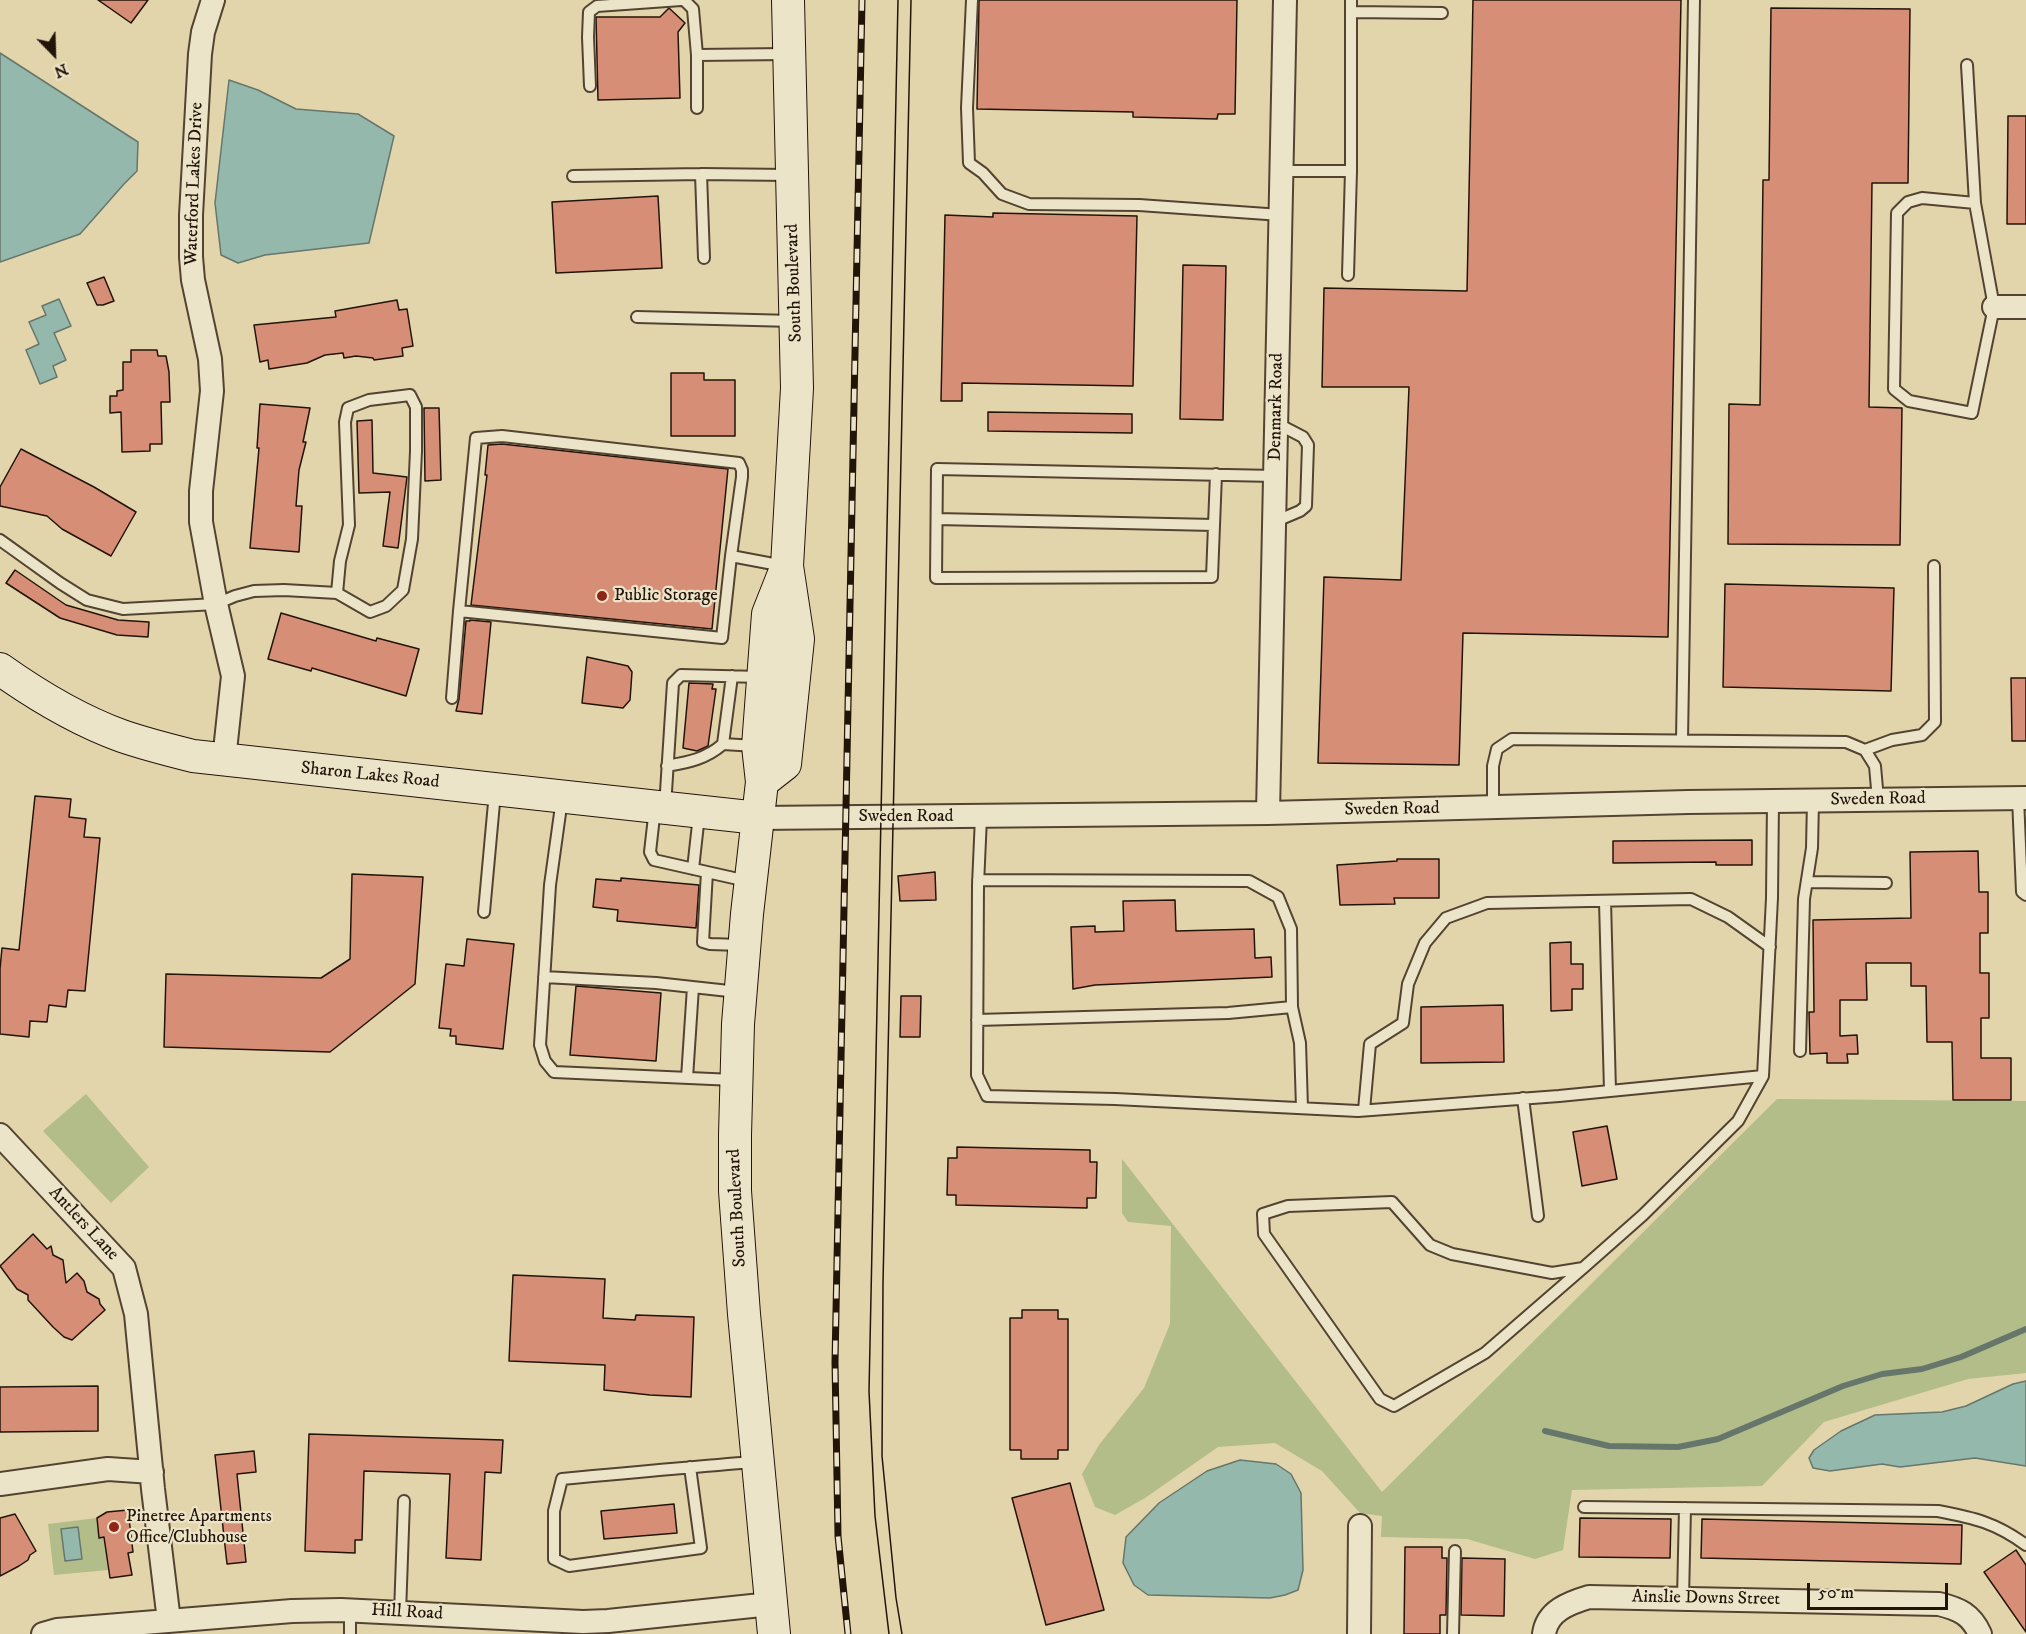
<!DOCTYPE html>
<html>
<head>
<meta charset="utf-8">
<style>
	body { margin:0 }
	#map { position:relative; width:2026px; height:1634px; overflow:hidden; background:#e2d5ab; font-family:"IM FELL DW Pica",serif }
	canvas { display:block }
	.north { position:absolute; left:24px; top:24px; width:60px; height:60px; -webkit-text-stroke:4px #ece4c8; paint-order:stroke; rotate:157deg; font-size:16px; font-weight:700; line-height:24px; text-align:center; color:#23140a }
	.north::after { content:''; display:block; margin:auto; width:21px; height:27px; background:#23140a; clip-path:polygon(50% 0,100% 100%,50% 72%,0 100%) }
	.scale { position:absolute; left:1807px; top:1583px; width:141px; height:27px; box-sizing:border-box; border:3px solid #23140a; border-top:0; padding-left:8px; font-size:18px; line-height:21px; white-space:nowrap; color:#23140a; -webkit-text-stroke:4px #ece4c8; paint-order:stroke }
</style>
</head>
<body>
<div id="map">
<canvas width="2026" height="1634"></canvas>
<div class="north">N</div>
<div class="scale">50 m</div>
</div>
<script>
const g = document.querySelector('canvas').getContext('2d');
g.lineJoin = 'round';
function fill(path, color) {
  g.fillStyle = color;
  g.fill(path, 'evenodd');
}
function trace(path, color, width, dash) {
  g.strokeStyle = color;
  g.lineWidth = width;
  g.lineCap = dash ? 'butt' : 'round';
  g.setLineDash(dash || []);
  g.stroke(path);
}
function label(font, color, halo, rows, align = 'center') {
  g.font = font + ' "IM FELL DW Pica",serif';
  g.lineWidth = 4.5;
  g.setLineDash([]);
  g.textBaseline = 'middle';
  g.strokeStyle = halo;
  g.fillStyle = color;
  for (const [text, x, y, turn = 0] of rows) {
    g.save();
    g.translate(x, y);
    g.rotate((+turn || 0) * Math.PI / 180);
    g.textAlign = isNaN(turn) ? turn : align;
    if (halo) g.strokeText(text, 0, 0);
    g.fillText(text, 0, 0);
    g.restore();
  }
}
fill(new Path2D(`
	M86,1094L149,1167L111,1203L43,1131Z
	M1777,1099L2026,1101V1373L1968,1379L1824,1422L1762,1486L1572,1490L1563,1550L1535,1559L1467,1539L1381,1537L1382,1516L1360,1513L1322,1471L1275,1443L1218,1447L1145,1498L1115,1515L1095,1507L1082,1474L1099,1445L1144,1388L1170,1324L1171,1226L1128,1222L1122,1213V1159L1382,1492Z
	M97,1518L99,1537H105L108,1570L54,1575L48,1524Z`), '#b2bd89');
const water = new Path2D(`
	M0,53L138,142L137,171L124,184L80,234L0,262Z
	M229,80L258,90L296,109L358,114L394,136L369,243L265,255L238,263L221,255L215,203Z
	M59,299L71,326L54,333L66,360L53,366L57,377L40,384L26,350L39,344L29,322L46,315L42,306Z
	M2026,1381V1466L1975,1458L1900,1467L1882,1464L1830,1471L1813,1468L1809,1458L1814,1450L1841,1431L1875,1415L1942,1412L1966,1406L2013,1384Z
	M1240,1460L1276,1464L1291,1474L1301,1493L1303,1570L1298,1590L1285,1595L1270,1598L1148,1595L1134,1585L1123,1563L1126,1537L1159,1503L1207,1471Z
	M78,1527L82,1559L65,1561L61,1529Z`);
fill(water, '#95b8ac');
trace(water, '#67766b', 1.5);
trace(new Path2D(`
	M1545,1431L1609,1446L1678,1447L1718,1439L1843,1386L1882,1374L1922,1369L1961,1357L2026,1329`), '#67766b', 6);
const building = new Path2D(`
	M98,0H148L131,23Z
	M979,0H1237L1235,114H1218L1217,119L1133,117V112L977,109Z
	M1473,0H1681L1668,637L1463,633L1459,765L1318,763L1324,577L1401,580L1409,387H1322L1324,288L1467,291Z
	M669,8L685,23L678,32L680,98L598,100L596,17H660Z
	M1771,8L1910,9L1908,183H1872L1869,407L1902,408L1900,545L1728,544L1729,404L1760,405L1763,180H1769Z
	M2008,116H2026V224H2007Z
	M658,196L662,268L556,273L552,202Z
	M993,213L1137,216L1133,386L962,383V401H941L945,215L993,217Z
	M1183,265L1226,266L1223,420L1180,419Z
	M104,277L114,301L103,305H97L87,283Z
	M397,300L399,310L407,309L413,346L402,348L403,356L374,360L373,358L356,356L344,358L343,353L325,355L307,363L269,369L268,360L260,362L254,325L336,317L335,311Z
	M131,350H157L158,356H166L169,372L170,402H161L162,444H150V451L122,452L121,412L110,413V396H117V391L123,390V362H131Z
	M671,373H704V380H735V436H671Z
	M260,404L310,408L303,442H306L299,470L296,506H302L299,552L250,548L259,448H257Z
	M424,408H439L441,480L425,481Z
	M988,412L1132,414V433L988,431Z
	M372,420L373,473L407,477L398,548L383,546L390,492L359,493L357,421Z
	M502,444L728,469L712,629L471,605L487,475H485L488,445Z
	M21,449L94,487L136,512L111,556L62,529L47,516L0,506V487Z
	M15,570L66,605L118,620L149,622L148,637L117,635L60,618L6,583Z
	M1725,584L1894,588L1891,691L1723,687Z
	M281,613L376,641L377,638L419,649L406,696L312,668L311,671L268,659Z
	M470,620L491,622L482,714L456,711L459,699L466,621H470Z
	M587,657L628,666L632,672L630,700L623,708L582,703Z
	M2011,678H2026V741H2012Z
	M689,683L713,684L712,689H716L708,746L697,751L683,748Z
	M35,796L71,799L69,817L86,819L84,837L100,838L85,991L68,990L66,1007L49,1005L47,1022L30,1021L29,1037L0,1034V969L2,948L19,950Z
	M1752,840V865H1716V862L1613,863V841Z
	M1978,851L1979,892H1988V933H1980V973H1989V1018H1981V1058H2011V1100H1953L1952,1042H1927L1926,986H1911V963H1866L1867,1000H1840V1036L1857,1035L1858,1054H1847L1848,1063H1827V1053L1810,1054L1809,1012H1814L1813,920L1911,918L1910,852Z
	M1397,859H1439V898H1394L1395,904L1340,905L1337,865L1397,861Z
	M935,872L936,900L900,901L898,876Z
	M352,874L423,877L415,984L330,1052L164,1047L166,974L321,978L350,959Z
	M621,878L699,885L696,928L617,921L618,910L593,907L596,879L621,881Z
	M1175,900L1176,931L1254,929L1255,958L1271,957L1272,977L1095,985L1073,989L1071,927L1095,926V932L1124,931L1123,901Z
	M467,939L514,944L503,1049L456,1044V1036H450L451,1029L439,1028L446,964L464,966Z
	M1571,942V964H1583V989H1572V1010L1551,1011L1550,943Z
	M576,986L661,993L656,1061L570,1055Z
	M901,996H921L920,1037H900Z
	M1503,1005L1504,1062L1421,1063V1007Z
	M1607,1126L1617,1179L1582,1186L1573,1132Z
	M957,1147L1090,1150V1162H1097L1096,1198H1087V1208L956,1205V1195H947L948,1158H957Z
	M33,1234L47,1249L51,1246L53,1255L63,1260L66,1283L77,1273L84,1281L87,1292L99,1299L100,1304L105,1310L72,1340L64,1337L53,1327L28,1300V1295L17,1289L0,1266Z
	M513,1275L605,1279L603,1318L635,1320L636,1315L694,1317L691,1397L650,1395L604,1390L605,1365L509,1361Z
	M1022,1310H1058V1319H1068V1450H1058V1459H1021V1450H1010V1318H1022Z
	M98,1386V1431L0,1432V1387Z
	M309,1434L503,1440L501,1473L485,1472L481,1560L446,1558L450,1474L364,1471L362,1540H355V1553L305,1551Z
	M254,1451L256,1472L237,1474L246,1562L227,1564L215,1455Z
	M1070,1483L1104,1610L1046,1625L1012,1498Z
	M674,1504L677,1533L604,1539L601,1511Z
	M128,1510L133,1552L128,1553L132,1575L110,1578L104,1537L99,1538L97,1518L107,1512Z
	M15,1514L36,1551L30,1555L28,1560L19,1566L0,1576V1518Z
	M1580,1518L1671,1519L1670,1558L1579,1557Z
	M1702,1519L1962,1525L1961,1564L1701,1558Z
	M1405,1547H1442V1558H1447L1446,1615H1440V1634H1404Z
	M2016,1550L2026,1565V1632L1984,1572Z
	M1462,1558L1505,1559L1504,1616L1461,1615Z`);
fill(building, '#d68e76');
trace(building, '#23140a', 1.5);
const lane = new Path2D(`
	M684,0L693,9L697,55L786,54
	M972,0L967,108L969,163L983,173L1002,194L1029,204L1139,205L1281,215
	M1351,12L1442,13
	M1967,65L1975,203
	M590,86L588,37L589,12L597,6L681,0
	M697,108V55
	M1281,171H1351V0
	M701,174L704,258
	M573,176L701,174L789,175
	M1922,198L1975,203L1994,307L1972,413L1909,401L1894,389L1897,213L1908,202Z
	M1348,275L1351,171
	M637,317L793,321
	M1216,474L1212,577L936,578L937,469L1275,476
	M937,519L1214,525
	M1274,522L1300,511L1306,506L1308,445L1303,437L1276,423
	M0,540L60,583L87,600L123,609L216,604L235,596L254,591L284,590L337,593L370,612L386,606L403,590L412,539L416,451V407L410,395L369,400L348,408L345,422L349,525L340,561L337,593
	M731,556L742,477V470L739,463L502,436L476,438L459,611L722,638L731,556L784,566
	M452,698L459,611
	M1682,740L1694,0
	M723,744L756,746
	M1865,750L1892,740L1922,735L1935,722L1934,566
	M667,766C689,762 706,759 723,744L732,676
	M2018,798L2022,892L2026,895
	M562,799L550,885L540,1045L545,1061L554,1072L734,1080
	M665,807L673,683L681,675L761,677
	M1493,807V766L1497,749L1512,739L1846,742L1865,750L1875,766L1878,800
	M655,808L650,852L654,860L707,872L703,942L710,944L741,945
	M981,817L978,885L977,1075L987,1096L1115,1099L1358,1111L1559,1096L1763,1076
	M693,869L699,815
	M707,872L747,881
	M1807,882L1886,883
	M1605,901L1610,1091
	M484,912L495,792
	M544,977L656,983L738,992
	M1292,1007L1300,1043L1302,1108
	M977,1020L1228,1013L1292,1007L1291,929L1278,897L1249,881L978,880
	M1800,1051L1804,899L1812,848L1813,801
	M687,1078L693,987
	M1523,1098L1538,1216
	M1364,1110L1370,1044L1403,1023L1408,984L1425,943L1446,918L1487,903L1691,899L1728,917L1770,947
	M1583,1268L1485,1353L1394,1406L1380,1399L1264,1234L1263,1214L1288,1206L1392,1202L1430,1245L1452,1254L1552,1273L1583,1268L1643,1215L1738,1121L1763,1076L1772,898L1773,801
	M690,1467L701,1548L569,1566L554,1559V1511L562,1479C626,1473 690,1467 754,1462
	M1584,1507L1938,1511C1975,1518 1996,1523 2026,1545
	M1683,1599L1685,1508
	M350,1611V1634
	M400,1613L404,1501
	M1453,1634L1455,1551`);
const street = new Path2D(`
	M213,0L203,32L200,54L191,215V257L193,280L210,359L212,391L201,491V522L216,604L233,676L224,760
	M1994,307H2026
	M1268,813L1285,0
	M758,818L1268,813L1688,802L2026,798
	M0,1135L124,1268L136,1314L153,1489L169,1621
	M0,1484L108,1469L152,1472
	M43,1634L57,1630L292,1611L341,1610L583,1622L608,1621L771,1604
	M1359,1634L1360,1526
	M1544,1634C1547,1611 1569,1603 1589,1597L1939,1604C1959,1609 1971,1614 1980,1634`);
const secondary = new Path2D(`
	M0,669C38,696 78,720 122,736C145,744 169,750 193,756L758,818
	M762,782L785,764L798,639L787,566L797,388L788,0
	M774,1634L744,1314L735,1191V1135L738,1024L747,914L762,782L758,746L768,614L787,566`);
trace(lane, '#534432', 14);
trace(street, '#534432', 26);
trace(secondary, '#23140a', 34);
trace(lane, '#ece4c8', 10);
trace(street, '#ece4c8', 22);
trace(secondary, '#ece4c8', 32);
trace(new Path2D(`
	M889,1634L875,1516L869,1391L898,0
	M902,1634L896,1598L882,1456L883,1283L911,0`), '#23140a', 1.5);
const rail = new Path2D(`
	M848,1634L838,1536L835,1362L862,0`);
trace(rail, '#23140a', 7);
trace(rail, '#ece4c8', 4.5, [14]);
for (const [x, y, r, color] of [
	[602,596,6,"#8f2418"],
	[114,1527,6,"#8f2418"]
]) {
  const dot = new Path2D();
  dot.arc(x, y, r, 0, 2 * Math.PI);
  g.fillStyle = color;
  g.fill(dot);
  trace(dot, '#ece4c8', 2);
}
label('18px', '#23140a', '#ece4c8', [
	["Waterford Lakes Drive",195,184,-88],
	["South Boulevard",795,283,-92],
	["Denmark Road",1277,407,-89],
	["Sharon Lakes Road",370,776,6],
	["Sweden Road",1878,800,-1],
	["Sweden Road",1392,810,-1],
	["Sweden Road",906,817],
	["South Boulevard",738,1208,-93],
	["Antlers Lane",83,1224,47],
	["Ainslie Downs Street",1706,1599,1],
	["Hill Road",407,1613,3]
]);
label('18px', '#23140a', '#ece4c8', [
	["Public Storage",614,596],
	["Pinetree Apartments",126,1517],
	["Office/Clubhouse",126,1538]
], 'left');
</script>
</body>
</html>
